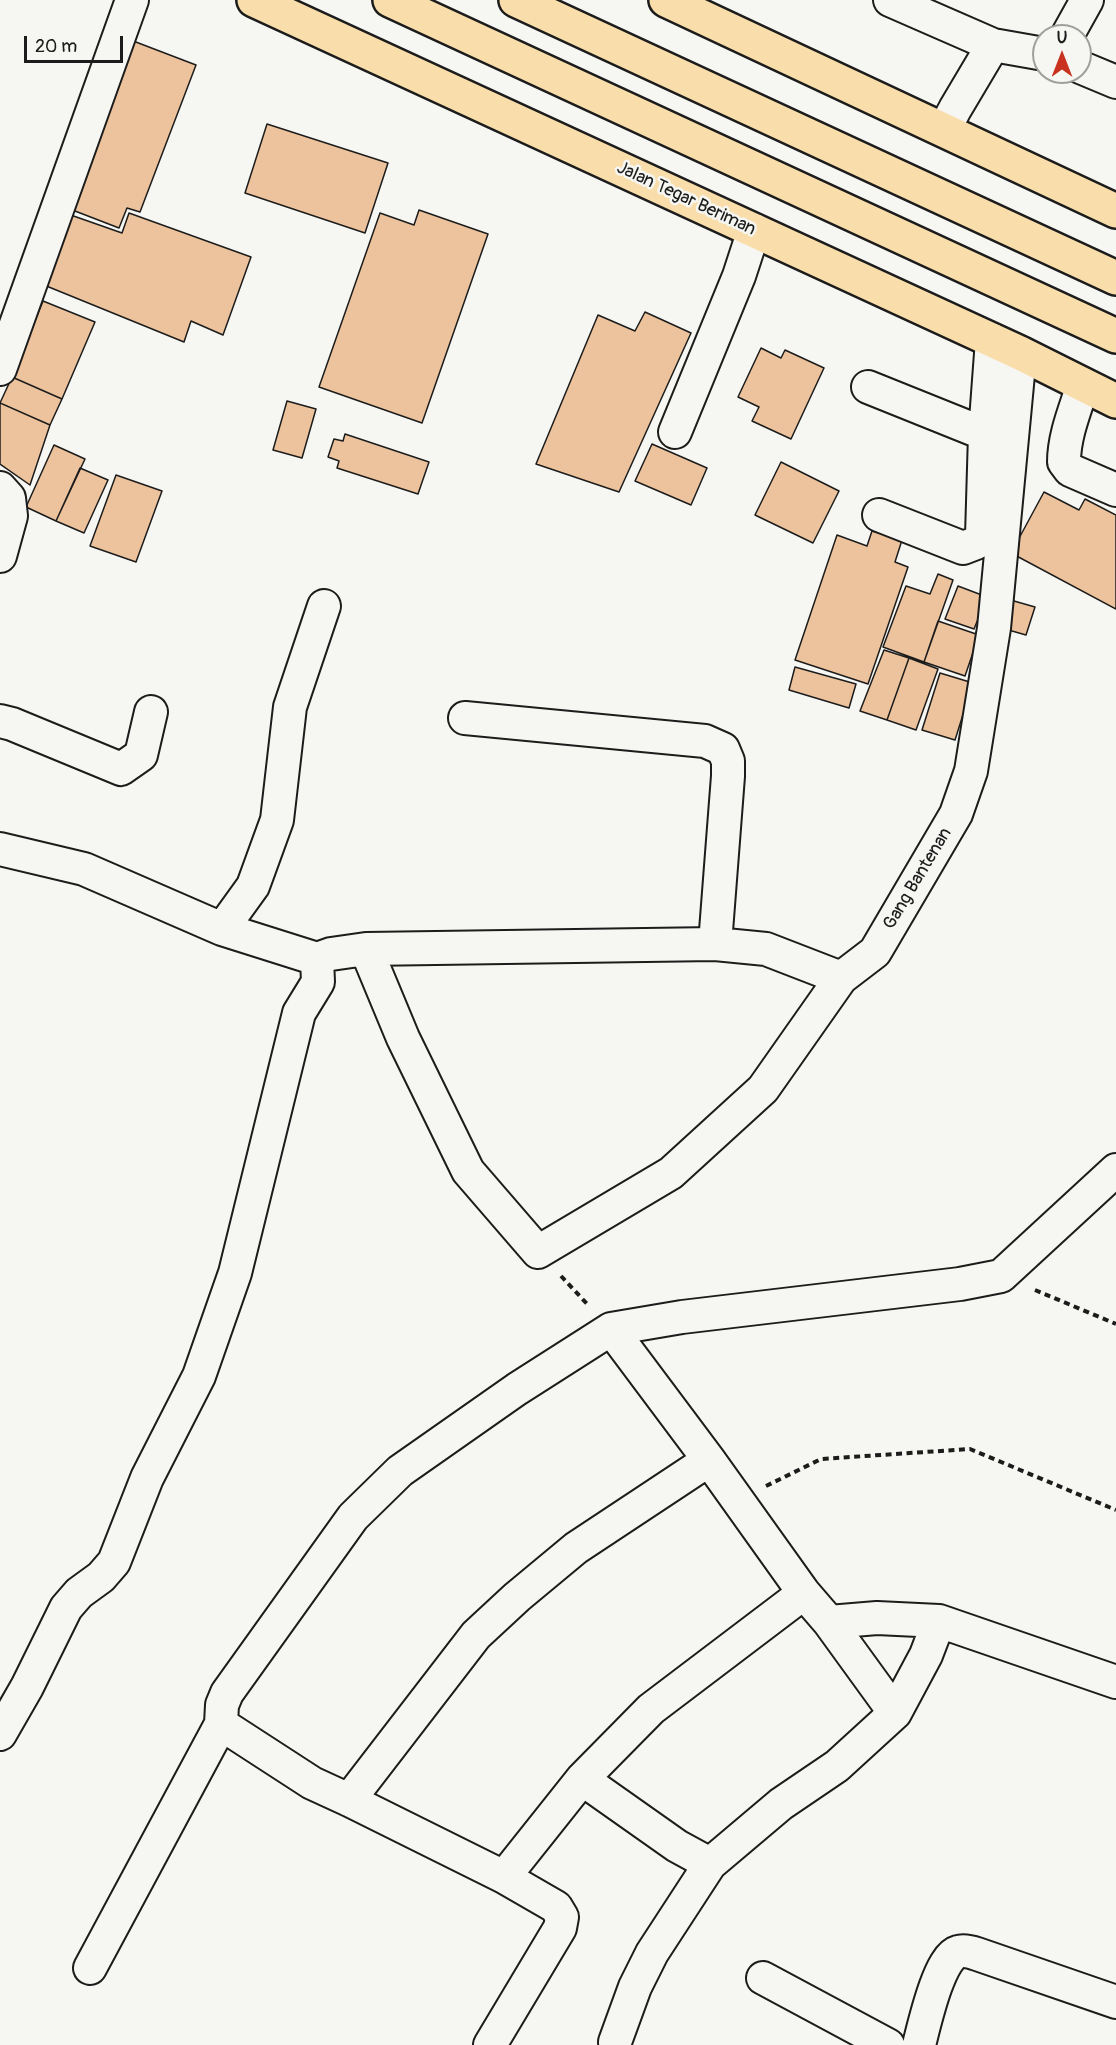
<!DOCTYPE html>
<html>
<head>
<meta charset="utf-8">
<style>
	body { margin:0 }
	#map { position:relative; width:1116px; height:2045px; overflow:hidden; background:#f6f6f2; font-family:Pangolin,sans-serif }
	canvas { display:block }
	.north { position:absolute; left:1032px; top:24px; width:60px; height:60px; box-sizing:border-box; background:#f6f6f2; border:2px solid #9f9f9c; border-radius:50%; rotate:0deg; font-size:16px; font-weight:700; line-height:24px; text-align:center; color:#1c1c1c }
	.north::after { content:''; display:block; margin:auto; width:21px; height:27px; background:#c8321e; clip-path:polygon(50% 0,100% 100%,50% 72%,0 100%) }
	.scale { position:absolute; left:24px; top:36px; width:99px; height:27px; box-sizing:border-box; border:3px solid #1c1c1c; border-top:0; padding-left:8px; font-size:18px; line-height:21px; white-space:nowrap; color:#1c1c1c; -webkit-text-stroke:4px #f6f6f2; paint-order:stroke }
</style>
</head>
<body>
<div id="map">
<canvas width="1116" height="2045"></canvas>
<div class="north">U</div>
<div class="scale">20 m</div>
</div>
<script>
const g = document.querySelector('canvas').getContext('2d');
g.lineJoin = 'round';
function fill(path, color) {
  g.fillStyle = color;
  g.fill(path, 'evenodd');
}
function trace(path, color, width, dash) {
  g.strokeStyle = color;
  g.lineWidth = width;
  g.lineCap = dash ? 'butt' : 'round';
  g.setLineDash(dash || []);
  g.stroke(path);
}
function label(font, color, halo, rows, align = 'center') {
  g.font = font + ' Pangolin,sans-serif';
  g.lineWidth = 5;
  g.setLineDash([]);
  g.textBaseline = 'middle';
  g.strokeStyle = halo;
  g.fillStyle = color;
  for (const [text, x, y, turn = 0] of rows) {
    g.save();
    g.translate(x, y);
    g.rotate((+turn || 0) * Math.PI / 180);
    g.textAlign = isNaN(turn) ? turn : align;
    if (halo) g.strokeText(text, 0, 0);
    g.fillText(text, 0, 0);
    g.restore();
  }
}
const building = new Path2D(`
	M128,39L196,65L140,212L127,208L119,228L62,206Z
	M267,124L388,163L365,233L245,193Z
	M419,210L488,234L422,423L319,387L380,213L414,225Z
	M65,213L122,233L129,213L251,257L223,335L191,321L184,342L39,283Z
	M43,301L95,322L62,399L12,377Z
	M645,312L691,333L619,492L536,464L598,315L635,331Z
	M761,348L781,358L785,350L824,368L791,439L752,421L759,407L738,397Z
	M12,377L62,399L50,425L0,403Z
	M287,401L316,409L302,458L273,450Z
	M0,403L50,425L30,485L0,464Z
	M345,434L429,462L418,494L337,468L339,461L328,457L334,439L343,441Z
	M652,444L707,468L691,505L635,481Z
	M54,445L85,459L56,521L26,507Z
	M781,462L839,491L813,543L755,515Z
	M80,468L108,480L84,533L56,521Z
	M116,475L162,491L136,562L90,546Z
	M1044,492L1079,510L1085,499L1116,515V609L1011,553Z
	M872,531L902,540L895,562L908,567L868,684L795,660L837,535L867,546Z
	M938,574L953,580L924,662L883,647L906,586L930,594Z
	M958,586L987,597L974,629L945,619Z
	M1007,599L1035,607L1026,635L998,627Z
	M938,621L979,635L965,676L924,662Z
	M884,650L909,658L887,720L860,711Z
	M909,658L938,669L916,730L887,720Z
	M795,667L856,684L849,708L789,690Z
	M940,673L973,683L955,740L922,730Z`);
fill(building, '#ecc39c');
trace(building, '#1c1c1c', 1.5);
const minor = new Path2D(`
	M890,0L993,45L1044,54
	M1067,36L1087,0
	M1080,67L1116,82
	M944,130L955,109L993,45
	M0,369L132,0
	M1083,385C1075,410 1064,436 1064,462L1070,470L1116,490
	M868,387L985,434
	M675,432L739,276L754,230
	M0,488L9,498L11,516L0,556
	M879,515L963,548L976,543L982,536L985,434L992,340
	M465,718L705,741L723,749L728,761V776L715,944
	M0,721L12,724L121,769L141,755L151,712
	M0,849L84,869L222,929L317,959L331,954L366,949L715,944L766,949L841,978
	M222,929L253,886L277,820L290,707L324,606
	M366,949L403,1038L468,1171L538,1252L671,1173L763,1089L841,978L875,952L956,814L971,771L994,628L1020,353
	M611,1329L709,1460L804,1593L829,1622L895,1713
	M829,1622L877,1618L939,1621L1116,1682
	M221,1724L312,1783L349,1800L504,1877L556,1907L562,1917L560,1928L490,2045
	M0,1734L27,1687L66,1608L79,1593L101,1577L114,1562L147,1478L199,1376L235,1273L299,1013L318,982L317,959
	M582,1779L677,1846L710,1864L781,1804L837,1766L895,1713L926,1655L939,1621
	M349,1800L476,1635L517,1597L576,1548L709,1460
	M504,1877L582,1779L651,1709L804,1593
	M90,1968L221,1724L222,1705L227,1693L353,1517L400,1471L517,1389L611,1329L682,1317L960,1284L1001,1276L1116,1170
	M763,1978L888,2045
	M615,2042L635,1987L652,1953L710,1864
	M919,2045C924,2026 939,1957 958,1952C964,1950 971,1952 977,1954L1116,2002`);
const major = new Path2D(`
	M254,0L1020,353L1116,401
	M390,0L1116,336
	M516,0L1116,278
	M666,0L1116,211`);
trace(minor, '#1c1c1c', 36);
trace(major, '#1c1c1c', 38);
trace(new Path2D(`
	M561,1276L589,1306
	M1035,1290L1116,1324
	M766,1486L821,1459L970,1449L1116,1510`), '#1c1c1c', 4, [6, 4.5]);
trace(minor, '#f6f6f2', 32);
trace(major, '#f9deab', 33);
label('18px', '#1c1c1c', '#f6f6f2', [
	["Jalan Tegar Beriman",686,199,25],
	["Gang Bantenan",918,879,-59]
]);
</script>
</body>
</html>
